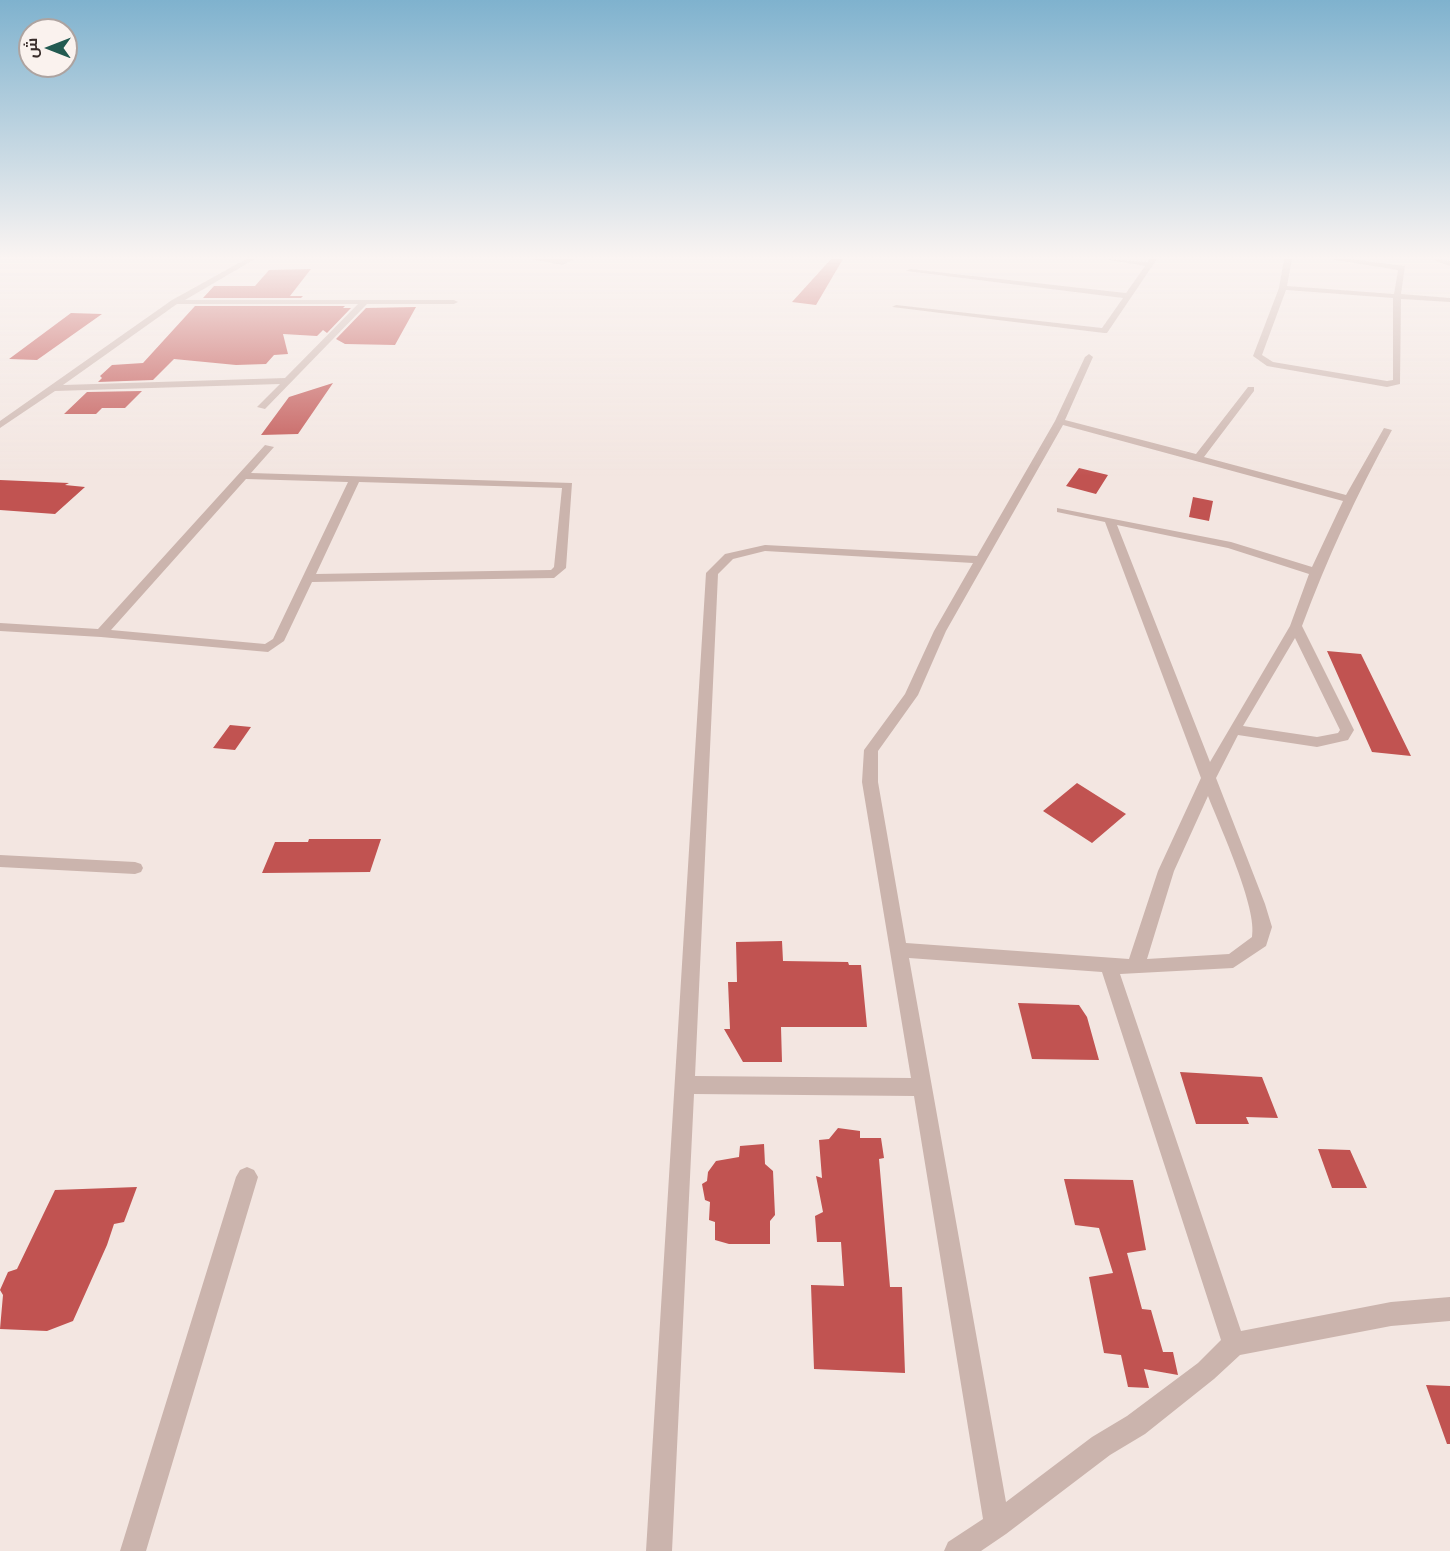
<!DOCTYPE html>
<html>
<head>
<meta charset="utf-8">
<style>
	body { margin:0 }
	#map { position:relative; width:1450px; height:1551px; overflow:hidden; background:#f3e6e1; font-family:Roboto,Cairo,sans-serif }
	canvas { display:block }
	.north { position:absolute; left:18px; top:18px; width:60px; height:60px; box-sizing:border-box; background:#faf2ee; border:2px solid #ada3a0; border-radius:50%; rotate:270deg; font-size:16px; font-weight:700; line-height:24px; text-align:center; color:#392d2b }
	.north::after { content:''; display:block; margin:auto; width:21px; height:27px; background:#225a51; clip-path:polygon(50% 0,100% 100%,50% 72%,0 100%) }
</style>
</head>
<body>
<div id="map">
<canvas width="1450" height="1551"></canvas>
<div class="north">ش</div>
</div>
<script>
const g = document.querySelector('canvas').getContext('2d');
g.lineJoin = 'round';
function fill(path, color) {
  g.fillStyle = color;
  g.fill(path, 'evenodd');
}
fill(new Path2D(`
	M831,259H843L816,305L792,302Z
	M311,269L290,296H303L301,298H203L214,286H255L269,270Z
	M195,306H345L343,308H351L327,333L323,330L317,336L283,334L288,354L274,355L266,364L236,365L174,359L153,380L98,382L102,378L100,376L112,365L143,363Z
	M416,307L395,345L345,344L336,339L366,308Z
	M71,313L102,314L37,360L9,359Z
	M333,383L298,434L261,435L289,397Z
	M142,391L125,408H102L96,414H64L87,392Z
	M1079,468L1108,475L1096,494L1066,486Z
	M0,480L69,483L65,485L85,487L55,514L0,510Z
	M1193,497L1213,501L1209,521L1189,517Z
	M1327,651L1361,654L1411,756L1372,752Z
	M230,725L251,727L235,750L213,748Z
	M1077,783L1126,814L1092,843L1043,811Z
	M309,839H381L370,872L262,873L275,842H308Z
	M782,941L783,961L848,962L849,965H861L867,1027H781L782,1062H743L724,1029H730L728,982H737L736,942Z
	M1018,1003L1079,1005L1087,1017L1099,1060L1032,1059Z
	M1180,1072L1262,1077L1278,1118L1246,1117L1249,1124H1196Z
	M838,1128L860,1131V1138H881L884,1158L879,1159L890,1287H902L905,1373L814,1369L811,1285L844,1286L841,1242H817L815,1216L823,1212L816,1176L822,1178L819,1140L829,1139Z
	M764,1144L765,1164L773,1171L775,1215L770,1221V1244H729L715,1240V1222L709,1220L710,1202L705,1200L702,1184L707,1181L708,1172L716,1161L739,1157L740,1146Z
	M1318,1149L1350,1150L1367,1188H1332Z
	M1064,1179L1133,1180L1146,1250L1127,1253L1142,1309L1151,1310L1163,1352H1173L1178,1375L1144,1369L1149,1388L1128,1387L1121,1355L1104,1353L1089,1277L1113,1273L1099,1228L1075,1225Z
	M137,1187L124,1222L114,1224L107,1245L73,1321L47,1331L0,1329L3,1295L0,1290L8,1272L17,1269L55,1190Z
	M1426,1385L1450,1386V1444H1447Z`), '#c15351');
fill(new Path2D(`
	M246,259H255L185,300H454L458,302L454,304H367L265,409L257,407L280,384L55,391L0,428V421L172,300ZM177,304H358L285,378L63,385Z
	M530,259H575L563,265Z
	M1103,259L1148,262L1149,259H1157L1107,333H1104L892,307L896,305L1102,328L1123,298L906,271L910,269L1126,293L1145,266Z
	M1284,259H1292L1287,286L1394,294L1398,270L1329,259H1350L1405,266L1401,294L1450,298V302L1401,299L1400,384L1387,387L1267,366L1253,356L1279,288ZM1286,290L1393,298V380L1387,381L1273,362L1262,355Z
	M1435,259L1450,261V266L1436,261Z
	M1089,354L1093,357L1065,420L1196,454L1248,387H1254V391L1204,457L1346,495L1384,428L1392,430C1357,494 1327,558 1302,626L1354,730L1348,740L1317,747L1238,735L1216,778L1265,904L1272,927L1266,946L1233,968L1120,974L1241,1331L1391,1302L1450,1297V1321L1391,1326L1240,1355L1214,1379L1145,1434L1110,1455L1006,1534L981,1551H944L948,1542L983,1519L914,1096L694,1094L672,1551H646L706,573L725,554L765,545L977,556L1055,421L1085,357ZM1063,425L1343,501L1312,567L1231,542L1057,508V512L1105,522L1201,778L1158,871L1129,959L906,943L878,782V751L918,695L946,631ZM1117,525L1228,548L1309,574L1290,626L1210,762ZM765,551L973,563L934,631L905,694L864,750L862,782L911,1078L695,1076L718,574L733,559ZM1295,638L1340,730L1338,733L1317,737L1243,726ZM1208,796C1220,827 1258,909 1252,937L1229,954L1147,959L1174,871ZM909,958L1102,972L1221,1340L1198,1363L1127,1416L1092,1437L1006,1502Z
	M265,445L274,447L251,473L572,483L566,568L554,578L312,582L284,641L268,652L101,637L0,631V623L98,629ZM246,479L348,482L273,639L265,644L111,630ZM359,482L562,488L554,567L551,570L316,574Z
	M0,855L135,862L141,864L143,868L141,872L135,874L0,867Z
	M247,1167L254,1170L258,1177L146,1551H120L236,1177L240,1170Z`), '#cbb4ad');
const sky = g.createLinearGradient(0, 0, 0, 476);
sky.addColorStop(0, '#7fb2ce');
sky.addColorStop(0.54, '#faf4f2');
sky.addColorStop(1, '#faf4f200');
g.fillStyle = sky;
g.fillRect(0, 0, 1450, 476);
</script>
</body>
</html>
